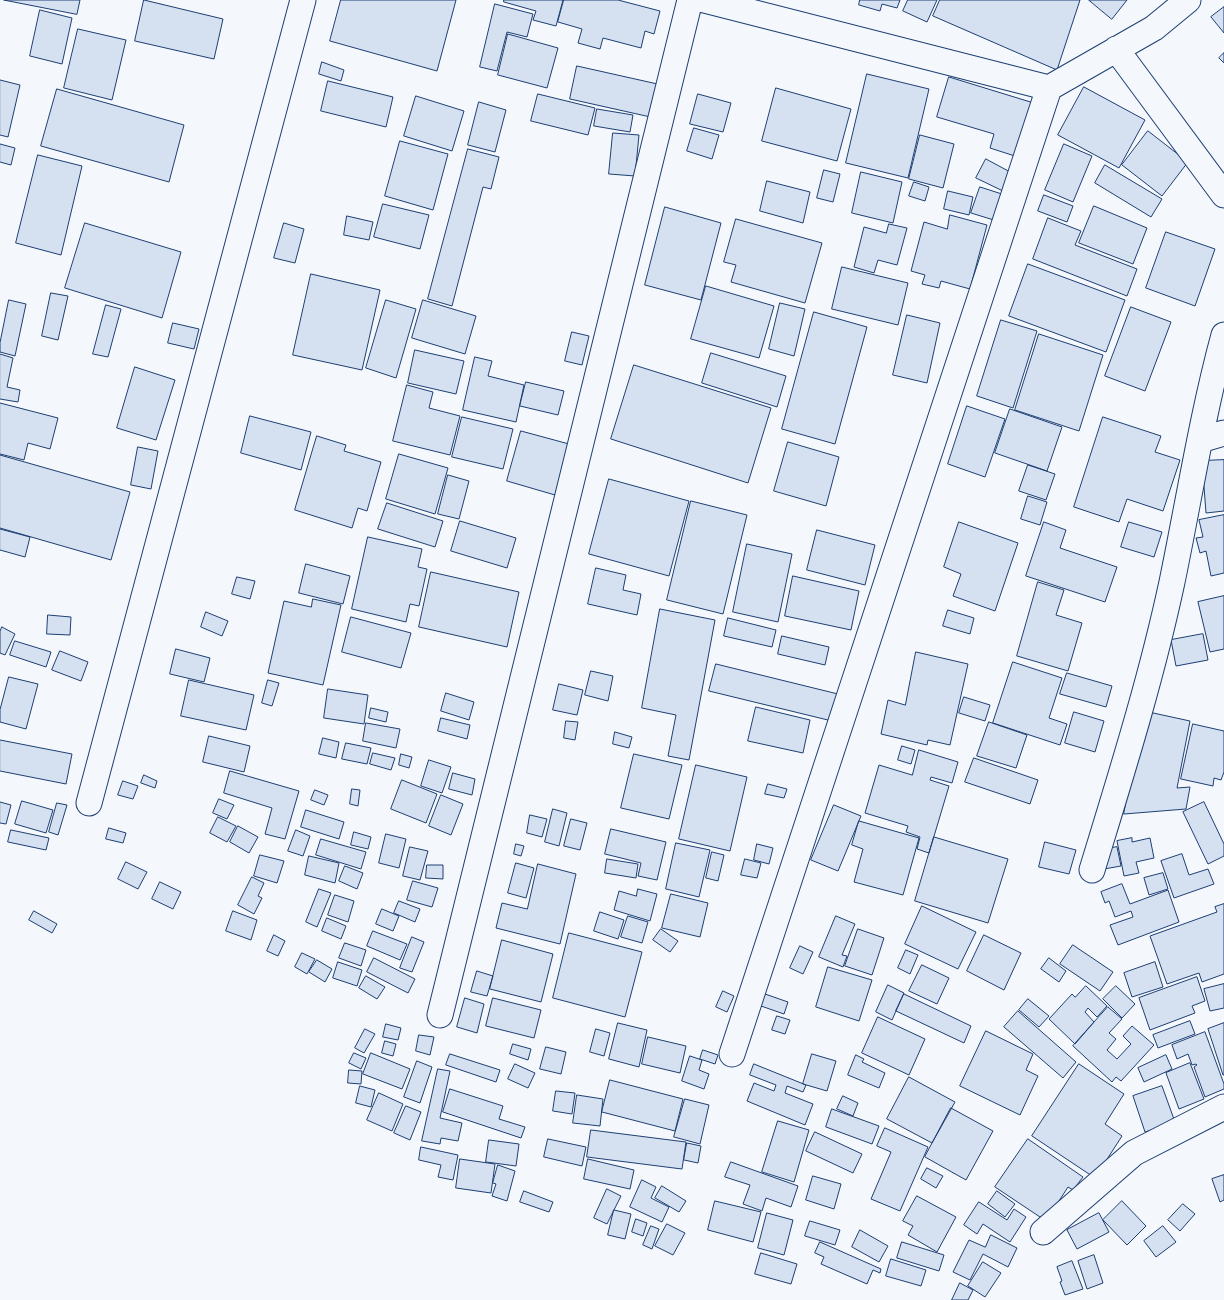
<!DOCTYPE html>
<html>
<head>
<meta charset="utf-8">
<style>
	body { margin:0 }
	canvas { display:block; background:#f4f7fb }
</style>
</head>
<body>
<canvas width="1224" height="1300"></canvas>
<script>
const g = document.querySelector('canvas').getContext('2d');
g.lineJoin = 'round';
function fill(path, color) {
  g.fillStyle = color;
  g.fill(path, 'evenodd');
}
function trace(path, color, width, dash) {
  g.strokeStyle = color;
  g.lineWidth = width;
  g.lineCap = dash ? 'butt' : 'round';
  g.setLineDash(dash || []);
  g.stroke(path);
}
const building = new Path2D(`
	M4,0H80L77,14Z
	M144,0L223,19L214,59L135,41Z
	M341,0H456L437,71L330,41Z
	M504,0H563L556,26L533,20L536,11L504,2Z
	M564,0H618L660,11L654,34L645,31L641,48L603,38L600,49L578,43L582,29L558,22Z
	M860,0H900L897,8L882,4L880,11L859,5Z
	M908,0H937L927,22L903,11Z
	M940,0H1080L1057,70L933,16Z
	M1089,0H1127L1112,19Z
	M495,4L533,14L527,37L507,32L497,71L480,67Z
	M1224,7V33L1211,17Z
	M40,10L72,18L62,64L30,56Z
	M78,29L126,40L112,100L64,88Z
	M508,34L558,48L547,88L498,75Z
	M1224,53V63L1219,58Z
	M322,62L344,70L341,81L319,74Z
	M577,66L662,85L655,118L570,99Z
	M867,74L929,89L908,178L846,163Z
	M949,77L1037,104L1021,158L990,148L994,134L937,117Z
	M0,80L20,85L8,137L0,135Z
	M328,81L393,97L386,127L321,111Z
	M1084,87L1145,120L1119,168L1058,135Z
	M776,88L851,109L837,161L762,141Z
	M57,89L184,125L169,182L41,146Z
	M538,94L595,108L588,135L531,121Z
	M698,94L731,103L723,132L690,124Z
	M416,96L464,111L452,151L404,136Z
	M479,102L506,110L495,152L468,145Z
	M597,109L633,115L630,132L594,126Z
	M694,128L719,135L712,159L687,151Z
	M1148,131L1188,162L1162,196L1122,165Z
	M613,133L639,135L635,176L609,174Z
	M920,135L954,144L943,188L909,179Z
	M400,141L448,154L433,210L385,196Z
	M0,144L15,148L11,165L0,162Z
	M1064,144L1092,156L1073,202L1045,190Z
	M468,149L499,157L491,189L483,187L452,306L428,299Z
	M38,155L82,166L61,255L16,243Z
	M986,159L1012,173L1003,191L976,178Z
	M1105,165L1162,199L1151,217L1095,183Z
	M824,170L840,174L833,202L817,198Z
	M861,172L902,182L893,223L852,213Z
	M767,181L810,192L803,223L760,211Z
	M914,182L929,187L925,201L909,196Z
	M980,187L1005,195L997,221L971,213Z
	M948,191L973,197L969,215L944,209Z
	M1044,195L1073,206L1067,222L1038,211Z
	M383,204L429,215L420,249L374,237Z
	M1094,206L1147,228L1133,264L1079,243Z
	M665,207L721,223L701,300L645,285Z
	M950,215L987,225L970,289L941,281L939,288L922,284L925,275L911,271L924,222L947,229Z
	M347,216L373,222L369,240L344,235Z
	M1048,218L1081,231L1075,245L1137,269L1127,296L1033,259Z
	M736,219L822,243L805,303L731,282L736,265L724,262Z
	M85,223L181,252L162,318L65,288Z
	M284,223L304,229L295,263L274,258Z
	M889,224L907,228L897,265L878,260L874,273L854,267L864,227L886,233Z
	M1166,232L1215,249L1195,306L1146,288Z
	M1028,264L1125,300L1106,352L1009,316Z
	M842,267L908,283L898,325L832,309Z
	M311,274L380,290L362,370L293,355Z
	M706,286L774,306L759,358L691,339Z
	M51,293L68,296L58,340L42,336Z
	M9,300L26,304L15,356L0,352V343Z
	M386,300L416,309L396,378L366,368Z
	M423,300L476,316L465,354L412,338Z
	M780,303L805,309L794,356L769,349Z
	M106,305L121,309L108,357L93,354Z
	M1131,307L1171,322L1145,391L1105,376Z
	M814,312L867,327L835,444L782,429Z
	M907,315L940,323L927,383L893,375Z
	M1001,320L1037,331L1013,408L977,396Z
	M173,323L199,329L194,349L168,343Z
	M572,332L589,336L582,365L565,361Z
	M1039,334L1103,355L1079,431L1015,410Z
	M415,350L464,361L456,394L408,383Z
	M711,353L786,376L777,407L702,383Z
	M0,354L13,358L7,387L20,390L18,402L0,399Z
	M475,357L492,361L488,376L524,385L516,422L463,410Z
	M634,365L771,408L748,483L611,439Z
	M135,367L175,380L156,440L117,428Z
	M526,382L564,391L558,415L520,406Z
	M407,385L433,392L429,408L460,416L450,455L393,441Z
	M0,403L58,418L50,449L28,443L24,460L0,454Z
	M967,406L1005,419L985,477L948,464Z
	M1010,409L1062,427L1047,471L995,453Z
	M250,416L311,432L301,470L241,453Z
	M462,417L513,429L503,469L452,457Z
	M1103,417L1161,436L1155,452L1180,460L1163,511L1127,499L1119,522L1074,507Z
	M521,431L569,444L555,495L507,481Z
	M317,436L346,445L344,451L381,462L367,511L358,508L352,528L295,510Z
	M788,442L839,457L826,506L774,491Z
	M138,447L158,451L151,489L131,485Z
	M399,454L448,468L435,514L386,499Z
	M0,455L130,492L111,560L0,528Z
	M1224,460V511L1206,513L1202,461Z
	M1028,465L1055,474L1046,500L1019,491Z
	M448,475L469,481L459,519L438,514Z
	M609,479L689,501L669,576L589,554Z
	M1028,496L1047,502L1040,525L1021,519Z
	M691,501L747,515L723,614L667,600Z
	M387,503L443,521L435,547L378,529Z
	M1224,515V573L1211,576L1206,551L1200,553L1196,538L1203,537L1199,520Z
	M460,521L516,538L507,568L451,551Z
	M959,522L1018,543L995,611L953,596L961,574L944,567Z
	M1044,522L1066,530L1060,548L1117,567L1105,602L1026,576Z
	M1129,522L1162,532L1154,557L1121,547Z
	M0,529L30,537L25,557L0,550Z
	M817,530L875,545L865,585L807,570Z
	M368,537L422,549L418,567L427,569L419,606L410,604L406,622L352,609Z
	M747,544L792,554L778,622L733,612Z
	M306,564L350,576L343,604L299,593Z
	M596,568L626,575L623,590L641,594L637,615L588,604Z
	M431,572L519,592L507,647L419,627Z
	M793,576L859,591L851,630L785,616Z
	M237,577L255,581L250,599L232,594Z
	M1038,582L1064,590L1056,615L1082,623L1068,671L1017,656Z
	M1224,596V649L1210,652L1198,602Z
	M313,599L341,605L323,685L268,673L284,601L311,607Z
	M660,609L715,620L689,760L668,756L676,715L642,708Z
	M948,610L974,618L970,634L943,626Z
	M206,612L228,621L222,636L201,627Z
	M48,615L71,617L70,635L47,634Z
	M351,617L411,633L401,668L342,652Z
	M728,618L776,630L772,647L724,636Z
	M2,627L15,634L5,655L0,653V632Z
	M1203,634L1208,660L1176,666L1171,640Z
	M782,636L829,647L825,665L778,654Z
	M15,641L51,652L46,667L10,655Z
	M176,649L210,658L204,682L170,674Z
	M60,651L88,662L81,681L52,670Z
	M916,652L968,664L950,745L928,740L927,745L881,734L888,700L905,705Z
	M1013,662L1062,678L1049,718L1067,724L1060,745L993,723Z
	M716,664L838,694L832,721L709,691Z
	M591,671L613,676L608,701L585,695Z
	M1067,673L1112,686L1106,707L1060,694Z
	M9,677L38,684L26,729L0,722V710Z
	M189,680L254,695L246,730L181,716Z
	M268,680L279,683L272,706L262,703Z
	M559,684L583,690L577,715L553,710Z
	M328,689L368,695L364,724L324,718Z
	M446,693L474,702L469,720L441,711Z
	M964,697L990,705L985,721L959,713Z
	M756,707L810,720L803,753L748,741Z
	M371,708L388,712L386,722L369,718Z
	M1144,711L1190,721L1177,788L1190,787L1186,809L1124,814Z
	M1074,712L1104,721L1095,752L1065,743Z
	M441,718L470,725L467,739L438,731Z
	M566,721L578,722L575,740L564,738Z
	M989,722L1027,735L1016,768L977,756Z
	M366,723L400,729L396,748L363,741Z
	M1193,724L1224,731V772L1221,780L1214,778L1213,786L1181,779Z
	M615,732L632,737L629,748L613,744Z
	M209,736L250,746L244,772L203,762Z
	M323,738L339,742L336,758L319,754Z
	M0,740L72,754L66,784L0,771Z
	M346,743L371,748L367,764L342,759Z
	M902,746L915,750L911,764L898,760Z
	M919,750L958,762L952,783L931,777L930,780L949,786L929,853L917,849L920,837L906,832L908,826L865,813L879,765L912,775Z
	M373,753L395,758L391,770L370,764Z
	M401,754L412,757L409,768L399,765Z
	M634,754L682,765L669,819L621,808Z
	M974,758L1038,780L1030,804L965,782Z
	M429,760L451,767L442,793L421,786Z
	M696,765L747,777L730,851L679,839Z
	M230,771L299,791L285,839L265,834L272,808L224,793Z
	M453,773L475,779L472,795L449,789Z
	M144,775L157,781L155,788L141,783Z
	M402,780L437,794L426,823L391,809Z
	M123,781L138,786L133,799L118,795Z
	M768,784L787,789L784,798L765,794Z
	M352,789L360,790L358,806L350,804Z
	M315,790L328,795L324,805L311,800Z
	M441,795L463,804L451,835L429,826Z
	M219,799L234,805L227,819L213,813Z
	M22,801L53,810L46,833L15,824Z
	M0,802L11,805L6,824L0,823Z
	M1204,802L1224,844V856L1208,864L1183,812Z
	M57,803L67,805L58,835L49,832Z
	M834,805L861,816L838,871L811,860Z
	M553,809L567,813L559,846L545,842Z
	M306,810L344,822L339,839L301,827Z
	M530,815L547,819L542,837L527,833Z
	M218,817L236,826L227,842L210,833Z
	M571,819L587,823L580,850L564,846Z
	M859,821L919,838L903,895L854,882L863,849L852,845Z
	M238,826L258,837L249,853L230,842Z
	M109,828L126,833L123,843L106,839Z
	M611,829L666,842L657,880L638,876L641,863L605,854Z
	M11,830L49,838L46,850L8,842Z
	M296,830L310,836L303,856L288,851Z
	M354,832L371,837L368,849L351,845Z
	M386,834L406,839L399,868L379,863Z
	M934,837L1008,859L988,923L915,901Z
	M1132,838V842L1150,838L1154,858L1136,862L1139,873L1124,876L1117,841Z
	M321,839L366,852L361,869L316,855Z
	M1045,842L1076,850L1069,874L1039,867Z
	M676,843L710,850L699,897L666,889Z
	M516,844L524,846L521,856L514,854Z
	M757,844L773,848L769,864L754,860Z
	M410,847L428,851L420,880L403,876Z
	M1117,847L1121,866L1104,869L1101,850Z
	M712,852L724,855L718,881L706,878Z
	M1182,854L1189,875L1208,869L1214,884L1174,898L1161,861Z
	M260,855L284,861L277,883L254,876Z
	M309,856L339,863L335,883L305,875Z
	M607,859L638,864L636,878L605,873Z
	M745,859L761,863L757,878L741,875Z
	M126,862L147,872L138,889L118,879Z
	M516,863L534,868L526,898L508,893Z
	M538,864L576,874L560,944L496,928L502,903L527,909Z
	M427,865H443V879L426,878Z
	M345,866L363,873L357,889L339,881Z
	M1163,873L1168,889L1149,895L1144,878Z
	M252,877L264,883L258,896L262,898L254,914L238,905Z
	M413,881L438,888L432,907L407,900Z
	M160,882L181,892L173,909L152,899Z
	M1122,884L1130,904L1168,890L1179,922L1118,945L1110,925L1133,917L1131,911L1115,917L1109,901L1105,903L1101,892Z
	M319,889L331,893L317,927L306,922Z
	M638,889L657,894L650,921L614,910L619,891L636,896Z
	M671,894L708,903L700,937L662,928Z
	M335,895L354,901L348,922L328,915Z
	M399,901L420,909L415,922L394,913Z
	M1224,904V974L1202,982L1199,973L1167,984L1150,936L1217,912L1215,907Z
	M922,906L976,932L958,969L905,944Z
	M382,909L399,916L393,931L376,924Z
	M34,911L57,924L52,933L29,920Z
	M233,911L257,920L251,940L226,931Z
	M600,912L624,920L618,939L594,931Z
	M628,916L648,922L642,943L621,937Z
	M836,916L855,924L842,955L847,956L843,967L819,957Z
	M327,918L346,926L341,939L322,931Z
	M661,929L678,941L670,952L653,940Z
	M858,929L884,938L872,975L845,966Z
	M373,931L407,944L400,960L367,946Z
	M569,933L642,952L625,1017L553,998Z
	M274,935L285,941L278,956L267,951Z
	M984,935L1021,953L1004,990L967,971Z
	M412,937L424,942L412,972L400,968Z
	M502,940L553,954L541,1002L490,989Z
	M345,943L366,950L361,966L339,958Z
	M1073,945L1113,972L1100,991L1060,964Z
	M800,946L813,952L803,974L790,968Z
	M906,950L918,955L910,974L898,968Z
	M302,953L315,959L307,974L295,967Z
	M374,958L415,979L408,993L367,972Z
	M1049,958L1066,971L1059,982L1041,969Z
	M317,960L332,969L325,982L309,972Z
	M338,962L362,970L357,986L333,978Z
	M1155,962L1163,987L1132,997L1124,973Z
	M922,965L949,978L937,1004L909,991Z
	M828,967L872,980L859,1021L816,1007Z
	M477,971L493,976L487,996L471,992Z
	M366,976L385,987L377,999L359,988Z
	M1197,977L1205,1001L1192,1006L1195,1013L1150,1030L1139,998Z
	M1224,984V1008L1210,1011L1204,989Z
	M888,985L904,993L892,1020L876,1012Z
	M1086,986L1107,1006L1097,1017L1088,1008L1085,1012L1094,1022L1075,1044L1049,1019L1072,994L1075,997Z
	M1116,986L1135,1004L1122,1018L1103,999Z
	M723,991L734,996L727,1012L716,1007Z
	M765,994L788,1002L784,1014L761,1006Z
	M904,994L971,1026L964,1043L896,1011Z
	M465,998L484,1004L477,1033L457,1027Z
	M493,998L541,1010L534,1038L486,1026Z
	M1028,999L1049,1016L1039,1027L1019,1010Z
	M1108,1007L1122,1019L1109,1033L1116,1039L1107,1050L1117,1059L1131,1044L1123,1036L1132,1026L1154,1045L1121,1081L1116,1077L1112,1082L1073,1046Z
	M1018,1011L1076,1062L1063,1078L1004,1027Z
	M777,1016L790,1020L785,1034L772,1030Z
	M878,1017L925,1039L909,1075L862,1053Z
	M1190,1021L1195,1034L1158,1048L1153,1035Z
	M618,1023L647,1030L639,1067L609,1059Z
	M1224,1023V1075H1223L1208,1029Z
	M386,1024L401,1028L398,1040L383,1037Z
	M365,1029L375,1034L364,1053L355,1048Z
	M596,1029L610,1033L604,1056L590,1052Z
	M986,1031L1033,1054L1026,1070L1038,1076L1020,1115L960,1086Z
	M1205,1032L1224,1084V1089L1205,1097L1194,1067L1197,1065L1196,1064L1192,1065L1188,1054L1177,1059L1172,1045Z
	M419,1035L434,1037L430,1055L416,1051Z
	M648,1037L686,1046L680,1073L642,1064Z
	M385,1041L396,1044L393,1056L382,1053Z
	M513,1044L531,1049L528,1060L510,1054Z
	M546,1047L566,1052L561,1074L540,1069Z
	M703,1050L718,1055L715,1064L700,1059Z
	M354,1053L366,1058L361,1069L349,1063Z
	M371,1053L410,1069L402,1089L363,1074Z
	M450,1054L500,1070L496,1082L446,1065Z
	M812,1054L836,1061L827,1091L803,1084Z
	M856,1055L864,1059L862,1062L885,1073L879,1088L848,1075Z
	M1166,1055L1172,1069L1144,1082L1138,1068Z
	M690,1056L702,1060L699,1070L709,1074L704,1089L682,1081Z
	M417,1061L432,1067L420,1103L404,1097Z
	M1190,1063L1204,1099L1179,1109L1166,1073Z
	M515,1064L535,1073L528,1088L508,1079Z
	M754,1064L806,1085L803,1092L787,1086L785,1093L813,1104L805,1125L747,1101L754,1083L774,1091L776,1085L750,1075Z
	M1079,1064L1124,1094L1105,1124L1122,1136L1095,1178L1032,1136Z
	M438,1069L450,1071L440,1118L462,1123L458,1141L441,1138L440,1144L422,1141Z
	M349,1070L362,1071L361,1084L348,1083Z
	M909,1077L955,1102L932,1143L887,1119Z
	M610,1080L683,1099L675,1131L602,1112Z
	M360,1086L375,1090L371,1107L356,1103Z
	M1162,1086L1175,1122L1145,1132L1133,1096Z
	M450,1089L503,1106L499,1119L525,1127L521,1138L443,1112Z
	M556,1091L575,1093L572,1114L553,1111Z
	M379,1093L403,1104L392,1131L367,1120Z
	M577,1095L603,1099L600,1126L573,1123Z
	M843,1096L858,1103L853,1116L837,1109Z
	M685,1099L709,1105L700,1144L674,1137Z
	M406,1106L421,1112L410,1140L394,1133Z
	M951,1108L993,1131L966,1180L925,1157Z
	M832,1109L879,1126L872,1144L826,1127Z
	M778,1121L809,1130L794,1182L762,1172Z
	M885,1128L928,1147L900,1211L871,1199L891,1152L877,1146Z
	M591,1130L686,1142L682,1169L587,1157Z
	M815,1132L862,1154L853,1173L806,1151Z
	M548,1139L586,1147L582,1166L544,1157Z
	M1028,1139L1083,1177L1073,1190L1068,1187L1046,1221L995,1187Z
	M489,1140L519,1144L516,1166L486,1162Z
	M687,1143L701,1146L698,1163L684,1160Z
	M421,1147L458,1155L453,1180L438,1177L441,1165L419,1160Z
	M460,1159L495,1164L491,1193L456,1188Z
	M588,1159L634,1170L630,1189L584,1179Z
	M731,1162L798,1186L791,1207L766,1198L762,1211L743,1204L750,1185L725,1177Z
	M498,1165L515,1171L507,1201L492,1196L496,1184L493,1183Z
	M927,1168L943,1176L936,1188L921,1179Z
	M1224,1175V1200L1220,1202L1212,1179Z
	M813,1176L841,1184L834,1209L806,1200Z
	M642,1180L656,1187L651,1198L669,1207L662,1222L630,1207Z
	M662,1186L686,1201L679,1212L655,1198Z
	M607,1189L621,1196L607,1224L594,1218Z
	M524,1191L553,1202L549,1212L520,1202Z
	M997,1191L1015,1204L1005,1217L988,1204Z
	M917,1196L956,1217L937,1252L908,1235L913,1226L903,1221Z
	M715,1201L761,1212L753,1242L708,1230Z
	M1122,1201L1146,1226L1127,1245L1103,1220Z
	M979,1202L1007,1220L1014,1209L1026,1217L1010,1242L983,1224L977,1234L964,1225Z
	M1183,1204L1195,1214L1180,1231L1168,1220Z
	M614,1210L631,1214L625,1239L608,1235Z
	M767,1213L793,1220L784,1255L758,1248Z
	M1099,1213L1109,1232L1077,1249L1067,1230Z
	M636,1219L647,1223L643,1236L632,1232Z
	M810,1221L840,1230L835,1245L805,1236Z
	M667,1224L685,1233L673,1255L655,1246Z
	M651,1226L659,1229L652,1249L643,1245Z
	M1163,1226L1176,1242L1156,1257L1144,1241Z
	M860,1230L888,1246L879,1262L852,1247Z
	M991,1235L1017,1248L1008,1267L983,1254L970,1280L953,1272L969,1240L985,1247Z
	M820,1242L881,1269L880,1273L873,1270L867,1284L821,1264L824,1257L815,1253Z
	M902,1242L944,1255L939,1271L897,1258Z
	M761,1253L797,1264L791,1284L755,1274Z
	M1094,1255L1103,1283L1087,1289L1078,1261Z
	M891,1259L926,1270L921,1286L886,1276Z
	M1072,1261L1083,1289L1065,1295L1060,1282L1062,1281L1057,1267Z
	M983,1262L1001,1273L985,1297L968,1286Z
	M960,1283L973,1290L968,1300H952Z`);
fill(building, '#d5e0f0');
trace(building, '#1d3f73', 1);
const street = new Path2D(`
	M704,0L1049,88
	M1116,49L1224,195
	M1200,440L1224,433
	M89,803L303,0
	M1092,870C1121,775 1151,680 1172,582C1189,500 1202,416 1224,335
	M440,1015L690,0
	M732,1054L1049,88L1154,28L1188,0
	M1043,1232L1134,1153L1224,1107`);
trace(street, '#1d3f73', 27);
trace(street, '#f4f7fb', 25);
</script>
</body>
</html>
